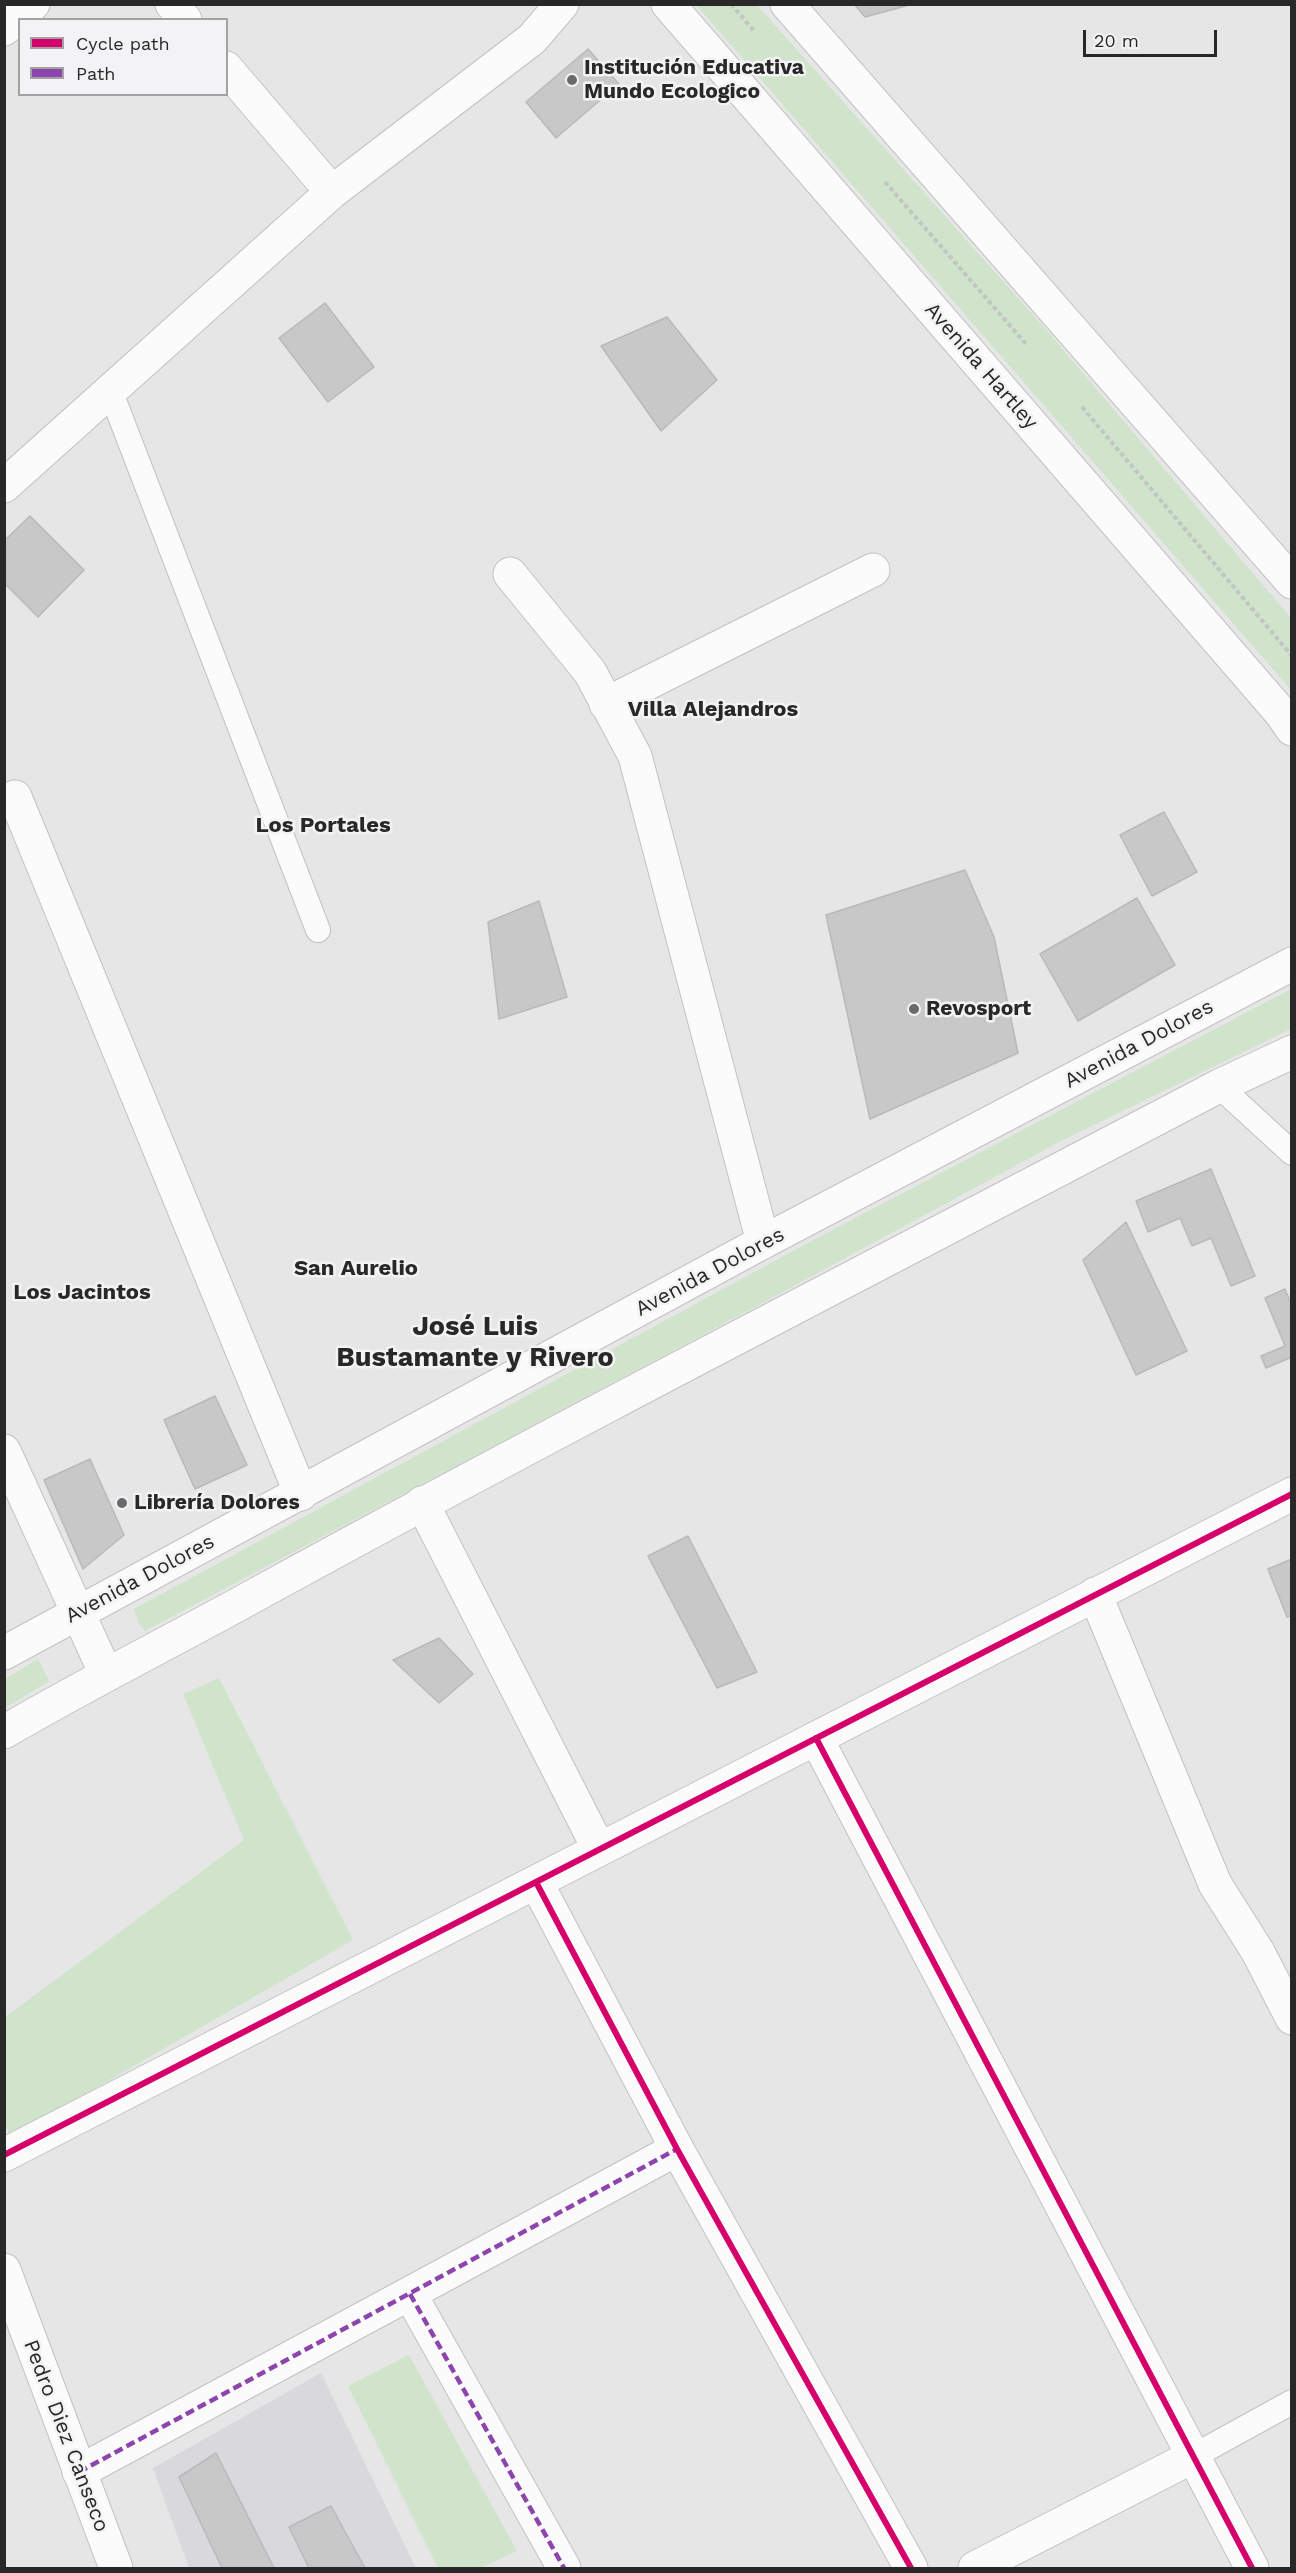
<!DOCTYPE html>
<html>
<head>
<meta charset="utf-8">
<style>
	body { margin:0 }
	#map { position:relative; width:1296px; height:2573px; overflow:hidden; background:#e6e6e7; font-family:"Work Sans",sans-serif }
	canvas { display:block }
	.frame { position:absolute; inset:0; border:6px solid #282829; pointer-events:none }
	.legend { position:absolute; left:18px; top:18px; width:210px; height:78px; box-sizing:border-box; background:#f3f3f5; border:2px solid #a2a2a3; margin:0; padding:8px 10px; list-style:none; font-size:18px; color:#282829 }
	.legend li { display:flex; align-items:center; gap:12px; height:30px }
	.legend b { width:30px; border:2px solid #a2a2a3 }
	.scale { position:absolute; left:1083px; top:30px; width:134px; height:27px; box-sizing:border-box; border:3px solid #282829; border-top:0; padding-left:8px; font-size:18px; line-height:21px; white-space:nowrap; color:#282829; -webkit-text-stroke:4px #f3f3f5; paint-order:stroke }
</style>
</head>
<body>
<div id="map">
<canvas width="1296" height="2573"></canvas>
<div class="frame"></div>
<ul class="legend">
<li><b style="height:8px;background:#d6006c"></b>Cycle path</li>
<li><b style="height:8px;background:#8e44ad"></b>Path</li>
</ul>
<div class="scale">20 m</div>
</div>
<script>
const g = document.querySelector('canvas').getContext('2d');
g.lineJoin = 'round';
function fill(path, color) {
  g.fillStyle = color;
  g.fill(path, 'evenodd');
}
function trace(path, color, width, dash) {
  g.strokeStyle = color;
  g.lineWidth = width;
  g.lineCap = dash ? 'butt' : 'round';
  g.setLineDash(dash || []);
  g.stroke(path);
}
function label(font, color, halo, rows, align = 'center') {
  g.font = font + ' "Work Sans",sans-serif';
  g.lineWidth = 5;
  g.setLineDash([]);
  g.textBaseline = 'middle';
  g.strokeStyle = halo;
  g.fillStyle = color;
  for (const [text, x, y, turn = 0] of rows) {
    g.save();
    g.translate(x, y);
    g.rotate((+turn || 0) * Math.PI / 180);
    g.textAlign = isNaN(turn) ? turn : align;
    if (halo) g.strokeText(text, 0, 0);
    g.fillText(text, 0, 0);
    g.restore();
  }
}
fill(new Path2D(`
	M321,2373L416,2568H189L153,2468Z`), '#d8d8dd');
fill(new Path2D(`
	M702,4L757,5L1042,325L1291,618V690L698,7Z
	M1291,989V1029L1061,1141L768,1300L145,1631L138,1622L134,1609L806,1244Z
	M38,1659L49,1681L5,1708V1679Z
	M219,1678L353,1940L10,2137L4,2121V2018L244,1840L183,1694Z
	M409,2355L517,2551L481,2568H438L348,2386Z`), '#cfe4ca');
const building = new Path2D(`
	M854,4H913L865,17Z
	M588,49L619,84L556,138L526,102Z
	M325,303L374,367L328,402L279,338Z
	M667,317L717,380L661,431L601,346Z
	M30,516L84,570L38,617L4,583V541Z
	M1164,812L1197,872L1152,896L1120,835Z
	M965,870L994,937L1018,1053L870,1119L826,915Z
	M1137,898L1175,965L1078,1021L1040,954Z
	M539,901L567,997L499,1019L488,922Z
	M1211,1169L1255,1276L1231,1286L1211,1238L1192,1246L1180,1218L1148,1232L1136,1201Z
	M1126,1222L1187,1351L1136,1375L1083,1260Z
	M1285,1289L1292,1306V1357L1266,1368L1261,1356L1285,1346L1265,1298Z
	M215,1396L247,1465L195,1489L164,1420Z
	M90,1459L124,1535L83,1569L44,1480Z
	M688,1536L757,1672L717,1688L648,1556Z
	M1292,1559V1615L1287,1617L1268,1569Z
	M439,1638L473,1674L439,1703L393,1660Z
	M216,2453L274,2568H222L179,2477Z
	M331,2506L365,2568H309L289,2527Z`);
fill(building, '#c9c8c8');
trace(building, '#b9b9b9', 1.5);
const service = new Path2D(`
	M110,390L318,930
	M1219,1086L1292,1153
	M1192,2457L1292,2402`);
const pedestrian = new Path2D(`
	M410,2294L564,2568
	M79,2472L677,2149`);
const minor = new Path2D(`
	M172,4L185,20
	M4,29L33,4
	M226,68L332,192
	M4,486L332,192L532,39L562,4
	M510,574L590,672L635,756L763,1242
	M606,704L873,570
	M15,797L301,1494
	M4,1451L106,1674
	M422,1503L599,1849
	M1095,1594L1215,1884L1258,1952L1292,2018
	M816,1738L1252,2568
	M536,1882L677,2149L911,2568
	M4,2155L1292,1494
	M975,2568L1192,2457`);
const tertiary = new Path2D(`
	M4,2270L116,2568`);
const secondary = new Path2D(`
	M668,4L1281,713L1292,729
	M787,4L1292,582
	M4,1653L763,1242L1292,964
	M4,1732C88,1683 174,1640 259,1593C576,1419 899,1254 1219,1086L1292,1052`);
trace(service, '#c2c2c3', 26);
trace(pedestrian, '#c2c2c3', 35);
trace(minor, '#c2c2c3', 35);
trace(tertiary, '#c2c2c3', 35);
trace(secondary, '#c2c2c3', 35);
trace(new Path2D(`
	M731,4L754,31
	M885,182L1026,344
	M1082,407L1292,656`), '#c3c4c4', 4, [4.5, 3]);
trace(service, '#fbfbfb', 24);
trace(pedestrian, '#fbfbfb', 33);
trace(minor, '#fbfbfb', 33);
trace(tertiary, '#fbfbfb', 33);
trace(secondary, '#fbfbfb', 33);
trace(new Path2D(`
	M410,2294L564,2568
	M79,2472L677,2149`), '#8e44ad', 4.5, [9, 4.5]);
trace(new Path2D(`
	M816,1738L1252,2568
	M536,1882L677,2149L911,2568
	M4,2155L1292,1494`), '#d6006c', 6);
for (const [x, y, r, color] of [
	[572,80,6,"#6a6a6c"],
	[914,1009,6,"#6a6a6c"],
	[122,1503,6,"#6a6a6c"]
]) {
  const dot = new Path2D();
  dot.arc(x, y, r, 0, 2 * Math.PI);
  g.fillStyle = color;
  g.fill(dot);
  trace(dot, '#f3f3f5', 2);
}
label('bold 21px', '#282829', '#f3f3f5', [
	["Institución Educativa",584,68],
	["Mundo Ecologico",584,92],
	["Revosport",926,1009],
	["Librería Dolores",134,1503]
], 'left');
label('21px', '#282829', '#f3f3f5', [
	["Avenida Hartley",981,366,49],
	["Avenida Dolores",1139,1044,-28],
	["Avenida Dolores",710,1272,-28],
	["Avenida Dolores",140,1579,-28],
	["Pedro Diez Canseco",66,2436,69]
]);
label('bold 22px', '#282829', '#f3f3f5', [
	["Villa Alejandros",713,710],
	["Los Portales",323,826],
	["San Aurelio",356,1269],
	["Los Jacintos",82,1293]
]);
label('bold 27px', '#282829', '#f3f3f5', [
	["José Luis",475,1327],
	["Bustamante y Rivero",475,1358]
]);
</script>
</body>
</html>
